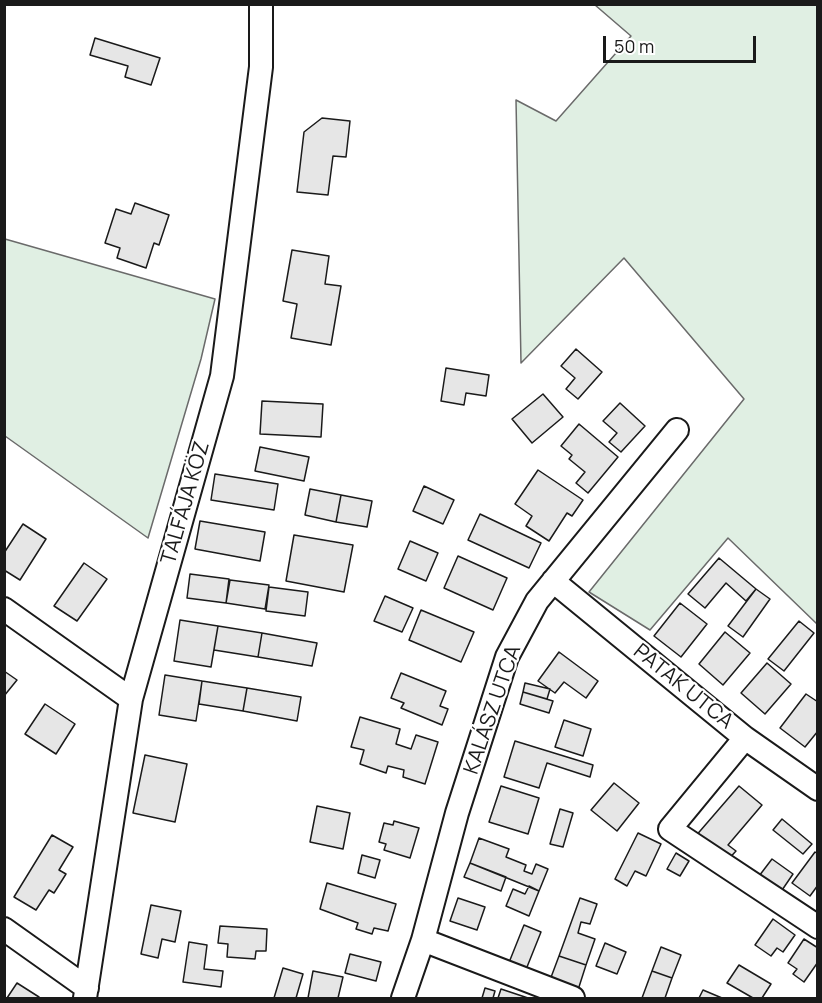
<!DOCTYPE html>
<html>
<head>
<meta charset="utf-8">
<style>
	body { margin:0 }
	#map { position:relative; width:822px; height:1003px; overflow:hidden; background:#fff; font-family:Manrope,sans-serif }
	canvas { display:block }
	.frame { position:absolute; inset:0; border:6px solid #1a1a1a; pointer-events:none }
	.scale { position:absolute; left:603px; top:36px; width:153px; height:27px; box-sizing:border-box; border:3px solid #1a1a1a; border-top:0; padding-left:8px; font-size:18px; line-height:21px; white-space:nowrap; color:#1a1a1a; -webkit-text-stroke:4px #fff; paint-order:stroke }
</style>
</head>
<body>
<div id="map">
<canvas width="822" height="1003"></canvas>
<div class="frame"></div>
<div class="scale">50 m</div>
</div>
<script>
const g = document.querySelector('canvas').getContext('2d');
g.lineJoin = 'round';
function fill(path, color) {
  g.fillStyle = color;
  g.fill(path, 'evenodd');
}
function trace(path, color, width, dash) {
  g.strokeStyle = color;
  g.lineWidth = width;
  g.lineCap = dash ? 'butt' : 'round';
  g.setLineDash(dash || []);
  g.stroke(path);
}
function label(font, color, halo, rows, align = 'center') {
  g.font = font + ' Manrope,sans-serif';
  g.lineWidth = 4.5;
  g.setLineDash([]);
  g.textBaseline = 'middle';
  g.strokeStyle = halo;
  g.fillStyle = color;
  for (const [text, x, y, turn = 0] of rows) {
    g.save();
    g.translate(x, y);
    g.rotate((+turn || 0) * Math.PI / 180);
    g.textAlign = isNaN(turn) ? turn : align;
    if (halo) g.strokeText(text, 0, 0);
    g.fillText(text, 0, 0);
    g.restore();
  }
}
const green = new Path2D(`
	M595,5H817V624L728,538L650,630L589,592L744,399L624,258L521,363L516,100L556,121L631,36Z
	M5,239L215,299L201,359L148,538L5,436Z`);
fill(green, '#e0efe3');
trace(green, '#6a6a6a', 1.5);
const building = new Path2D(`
	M95,38L160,58L151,85L125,77L128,66L90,55Z
	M322,118L350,121L346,157L333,156L328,195L297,192L304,132Z
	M135,203L169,215L159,245L154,243L146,268L117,258L120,248L105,243L116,209L131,214Z
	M292,250L329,256L325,284L341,286L331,345L291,338L297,304L283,301Z
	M576,349L602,372L578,399L566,389L575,378L561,366Z
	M446,368L489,375L486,396L466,393L464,405L441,401Z
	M543,394L563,417L532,443L512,419Z
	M262,401L323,404L321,437L260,434Z
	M620,403L645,426L621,452L609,442L617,433L603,421Z
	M579,424L618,457L588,493L576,483L585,472L569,459L572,455L561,446Z
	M260,447L309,457L304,481L255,471Z
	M538,470L583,500L572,516L567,513L549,541L526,526L532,516L515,504Z
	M215,474L278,484L274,510L211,500Z
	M424,486L454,500L443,524L413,511Z
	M310,489L341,495L336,522L305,515Z
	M341,495L372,501L367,527L336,522Z
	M480,514L541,543L529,568L468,540Z
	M200,521L265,532L260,561L195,549Z
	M23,524L46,539L20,580L4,570V553Z
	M294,535L353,545L344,592L286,581Z
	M410,541L438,553L426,581L398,569Z
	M458,556L507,578L493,610L444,588Z
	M719,558L756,589L746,601L726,583L705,608L688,594Z
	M84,563L107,579L77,621L54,606Z
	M190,574L229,579L226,603L187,598Z
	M230,580L269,585L265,609L226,603Z
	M269,587L308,592L305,616L266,611Z
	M756,589L770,599L743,637L728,626Z
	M385,596L413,608L402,632L374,621Z
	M680,603L707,624L681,657L654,636Z
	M421,610L474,632L461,662L409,640Z
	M180,620L218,626L211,667L174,661Z
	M799,621L814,633L784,671L768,659Z
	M218,626L262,633L258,657L214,650Z
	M725,632L750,653L723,685L699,664Z
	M262,633L317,643L312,666L258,657Z
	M559,652L598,681L586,698L564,682L555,693L538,681Z
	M767,663L791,684L765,714L741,693Z
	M4,671L17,680L4,696Z
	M401,673L446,691L440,706L448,709L442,725L401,708L404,703L391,698Z
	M165,675L202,681L196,721L159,715Z
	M202,681L247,688L243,711L199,704Z
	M525,683L550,689L547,699L523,692Z
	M247,688L301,697L297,721L243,711Z
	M523,692L553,701L549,713L520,704Z
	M806,694L818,702V731L805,747L780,728Z
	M45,704L75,724L56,754L25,734Z
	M360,717L400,729L396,744L411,749L416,735L438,742L425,784L403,777L404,770L388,766L386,773L360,764L364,750L351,747Z
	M564,720L591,729L583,756L555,747Z
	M515,741L593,765L590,777L547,763L539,788L504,777Z
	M145,755L187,764L175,822L133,813Z
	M614,783L639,803L617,831L591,810Z
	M501,786L539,798L528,834L489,822Z
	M739,786L762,805L728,845L736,851L724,864L694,838Z
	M317,806L350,813L343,849L310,842Z
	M560,809L573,813L563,847L550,844Z
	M782,819L812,844L803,854L773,830Z
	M394,821L419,828L410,858L384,850L386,844L379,842L384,823L393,825Z
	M638,833L661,844L646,876L635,871L627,886L615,879Z
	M52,835L73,847L59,870L66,874L54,893L49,890L36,910L14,897Z
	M479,838L509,849L506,857L526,865L524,871L532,874L536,864L548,869L539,891L470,863Z
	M815,852L818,854V885L810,896L792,883Z
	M676,853L689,861L680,876L667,869Z
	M362,855L380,860L375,878L358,873Z
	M772,859L793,874L778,896L756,880Z
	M470,863L506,877L501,891L464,877Z
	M327,883L396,904L388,931L374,928L372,934L356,929L358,923L320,909Z
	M529,886L539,891L529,916L506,906L513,889L525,894Z
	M458,898L485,907L477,930L450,921Z
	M580,898L597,904L590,924L581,922L578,933L595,939L586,965L559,956Z
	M151,905L181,911L175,942L162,939L158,958L141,954Z
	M773,919L795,935L783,952L777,948L771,956L755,945Z
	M524,925L541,932L525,972L508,965Z
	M220,926L267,929L266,951H256L255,959L227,957L228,944L218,943Z
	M804,939L818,948V962L804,982L793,974L797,969L788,963Z
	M189,942L207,945L204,969L223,971L221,987L183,982Z
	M605,943L626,952L617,974L596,966Z
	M661,947L681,955L672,978L652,971Z
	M350,954L381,962L376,981L345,973Z
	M559,956L586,965L578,990L550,980Z
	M739,965L771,984L762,998H753L727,983Z
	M283,968L303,974L296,998H274Z
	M313,971L343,977L338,998H308Z
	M652,971L672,978L665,998H642Z
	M17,983L39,997L38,998H7Z
	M485,988L495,991L493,998H482Z
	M501,989L528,998H498Z
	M703,990L722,998H699Z`);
fill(building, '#e6e6e6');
trace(building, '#1a1a1a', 1.5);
const minor = new Path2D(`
	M553,581L745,738L818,789
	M4,609L131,699
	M745,738L670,829L818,927
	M4,929L87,988
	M423,940L573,998
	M85,998L131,699L222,376L261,67V4
	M403,998L423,940L457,813L507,657L537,601L677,430`);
trace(minor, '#1a1a1a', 26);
trace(minor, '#fff', 22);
label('21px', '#1a1a1a', '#fff', [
	["TALFÁJA KÖZ",186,503,-74],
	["PATAK UTCA",683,687,39],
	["KALÁSZ UTCA",493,710,-71]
]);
</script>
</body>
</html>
